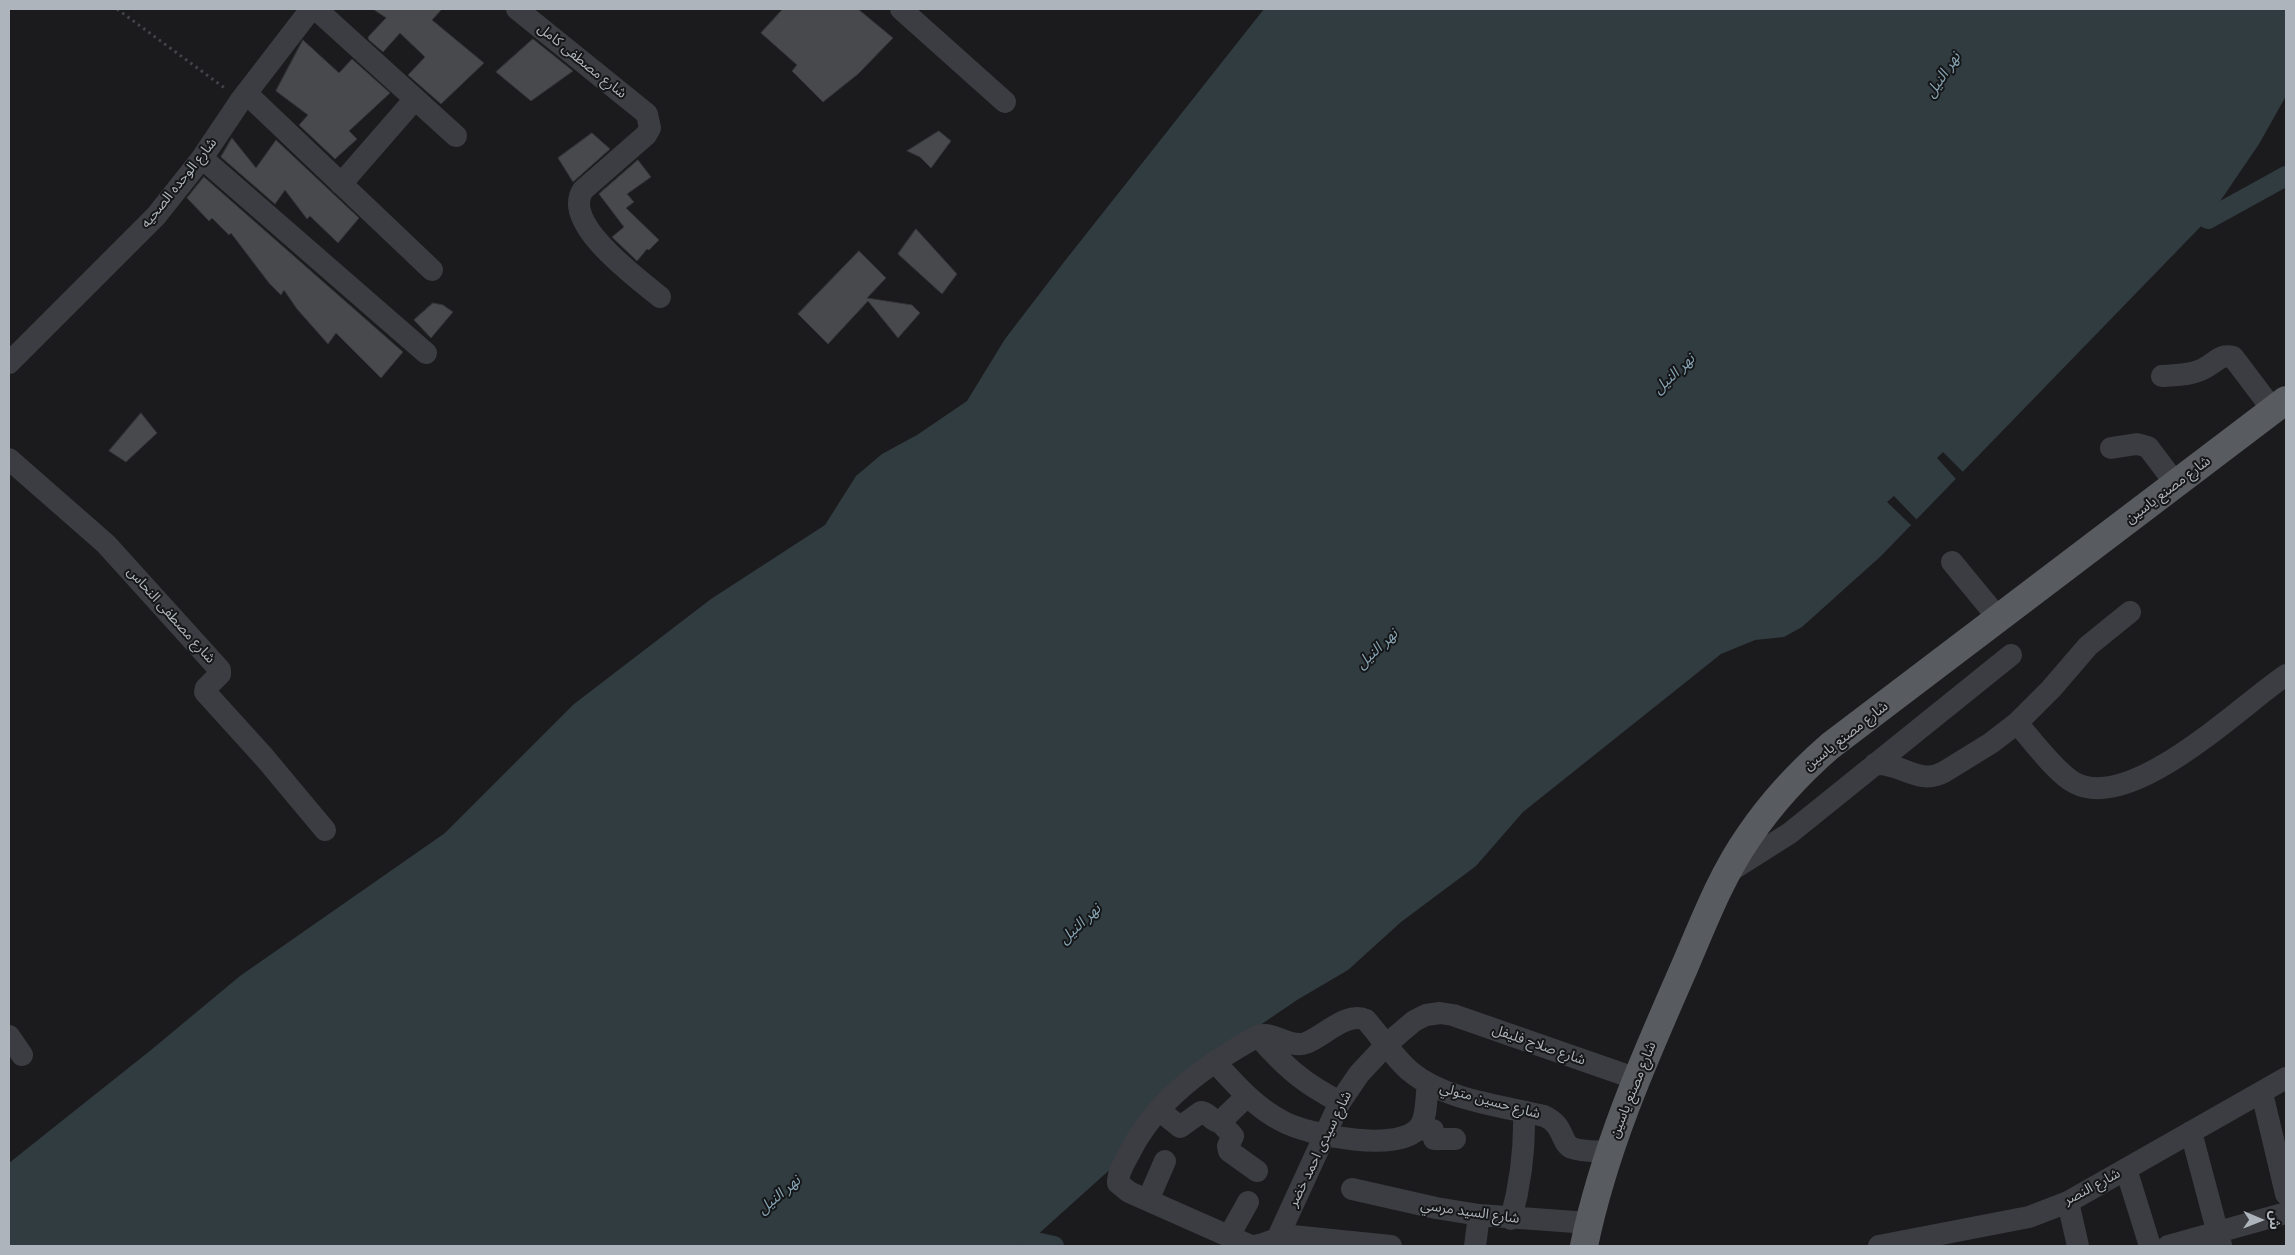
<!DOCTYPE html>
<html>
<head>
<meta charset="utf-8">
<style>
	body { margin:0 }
	#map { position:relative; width:2295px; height:1255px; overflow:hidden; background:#1b1b1d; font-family:Montserrat,"Noto Sans Arabic",sans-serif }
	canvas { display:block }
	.frame { position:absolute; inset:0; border:10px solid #aeb4bb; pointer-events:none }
	.north { position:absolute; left:2235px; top:1195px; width:50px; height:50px; -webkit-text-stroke:4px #151618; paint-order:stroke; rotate:91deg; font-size:14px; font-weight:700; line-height:20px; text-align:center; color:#aeb4bb }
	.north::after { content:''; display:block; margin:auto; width:18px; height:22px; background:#aeb4bb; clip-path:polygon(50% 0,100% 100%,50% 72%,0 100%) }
</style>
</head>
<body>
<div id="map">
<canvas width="2295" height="1255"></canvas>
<div class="frame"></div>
<div class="north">ش</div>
</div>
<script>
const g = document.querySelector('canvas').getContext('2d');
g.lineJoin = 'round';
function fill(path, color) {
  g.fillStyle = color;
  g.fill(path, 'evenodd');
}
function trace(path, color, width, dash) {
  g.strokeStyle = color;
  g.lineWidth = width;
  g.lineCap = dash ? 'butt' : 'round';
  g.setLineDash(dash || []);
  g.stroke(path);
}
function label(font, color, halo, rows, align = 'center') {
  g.font = font + ' Montserrat,"Noto Sans Arabic",sans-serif';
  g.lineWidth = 4;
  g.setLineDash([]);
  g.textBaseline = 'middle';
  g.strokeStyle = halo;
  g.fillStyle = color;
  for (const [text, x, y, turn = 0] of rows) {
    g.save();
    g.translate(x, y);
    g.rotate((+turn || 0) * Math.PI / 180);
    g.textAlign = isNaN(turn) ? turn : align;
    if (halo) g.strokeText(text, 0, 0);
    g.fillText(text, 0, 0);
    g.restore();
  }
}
fill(new Path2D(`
	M1264,9H2286V96L2259,144L2208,219L1881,556L1802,627L1784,637L1755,640L1721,654L1523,812L1476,866L1401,922L1348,970L1297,1000L1194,1070L1115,1165L1025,1246H9V1163L151,1050L240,976L445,833L574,704L711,599L825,525L856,476L882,454L917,435L967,401L1005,339L1064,262Z`), '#313c41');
fill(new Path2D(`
	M1943,452L1963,472L1956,479L1937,458Z
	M1894,496L1917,520L1911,525L1887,502Z`), '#1b1b1d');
trace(new Path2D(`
	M2208,219L2286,176
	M1031,1241L1054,1246`), '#313c41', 20);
const building = new Path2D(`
	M373,9H442L432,20L484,63L441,104L408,75L425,57L400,33L383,52L369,40L368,37L386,18Z
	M783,9H858L893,38L858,74L823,102L792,71L797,65L761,33Z
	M533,39L573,71L531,101L496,72Z
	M303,40L339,73L352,59L390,93L349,131L357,139L335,159L299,125L308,115L276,91Z
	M939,131L951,141L931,168L920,157L907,151Z
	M592,133L610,149L573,182L558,158Z
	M232,138L256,168L276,140L359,218L338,243L310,216L307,219L285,190L275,204L221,157Z
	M638,160L651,177L627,194L634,202L626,208L659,240L649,250L647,249L637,261L612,237L624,227L599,194Z
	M204,177L403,352L381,378L336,333L328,344L297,309L284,290L281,295L269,283L231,233L229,235L212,218L209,221L187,198Z
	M916,229L957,274L942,294L898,254Z
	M859,251L886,278L867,298L912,305L920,313L898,338L868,301L828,344L798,314Z
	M433,303L443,305L453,312L431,338L414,320Z
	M141,413L157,433L126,462L109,451Z`);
fill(building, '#48494d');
trace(building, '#353539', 1);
trace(new Path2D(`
	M117,9L226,89`), '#424449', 3, [2.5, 4]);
trace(new Path2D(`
	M316,9L456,136
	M517,9L647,114L650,128L646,135L583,190C561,223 637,278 660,297
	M901,9L1005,102
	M246,93L432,270
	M202,158L426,353
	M341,184L415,99
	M9,363L156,216L202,158L241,100L311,9
	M2162,376C2178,375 2195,375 2208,366C2217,361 2221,354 2233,357L2273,410
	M2111,448L2137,444L2148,447L2176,484
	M9,459L106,544L220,670V674L206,688L205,692L264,757L325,830
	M1952,562L1999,619
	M2017,723C2031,739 2057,774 2075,783C2132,813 2240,706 2286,675
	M1875,764C1901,762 1919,786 1944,772L1991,743L2017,723L2051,689L2088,646L2130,612
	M1727,873L1790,833L2011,655
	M9,1036L22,1055
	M1258,1036C1285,1067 1303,1083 1340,1102
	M1216,1063C1236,1085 1255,1107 1282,1121C1307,1135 1403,1155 1421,1125C1427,1115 1426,1096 1428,1084
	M2262,1093L2286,1194
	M1159,1110L1180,1127L1201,1112C1209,1112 1211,1122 1220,1122L1246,1097
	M1220,1122L1233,1136L1228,1146L1229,1151L1257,1171
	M1418,1129L1433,1130L1434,1139H1455
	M2191,1132L2221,1245
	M2126,1169L2150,1246
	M1352,1189L1436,1208L1479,1215L1589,1223
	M1148,1200L1165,1161
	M2068,1202L2078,1246
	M1511,1219C1521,1182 1525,1149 1524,1112
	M1229,1236L1248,1202
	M1278,1237L1340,1102L1359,1074L1387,1044L1414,1021L1426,1015L1440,1013L1453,1015L1637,1079
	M1391,1246L1292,1236C1276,1236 1267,1246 1251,1246L1129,1192L1118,1183C1118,1172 1124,1163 1129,1154C1155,1100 1207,1064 1258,1036C1275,1031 1289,1049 1306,1043C1324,1036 1347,1011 1366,1020C1380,1036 1395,1059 1411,1072C1445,1100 1502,1106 1544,1116C1565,1125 1560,1143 1572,1148C1583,1152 1597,1151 1608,1152
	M1475,1246L1479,1215
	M1879,1246L2029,1217L2068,1202L2286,1078
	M2168,1246L2286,1213`), '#3c3d42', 22);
trace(new Path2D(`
	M1584,1246C1604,1149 1644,1059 1684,968C1703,924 1721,876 1749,836C1772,802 1799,773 1830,746L2286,400`), '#585b60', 28);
label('14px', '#aeb4bb', '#151618', [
	["شارع مصطفى كامل",582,61,39],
	["شارع الوحده الصحيه",179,183,-51],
	["شارع مصنع ياسين",2168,490,-37],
	["شارع مصطفى النحاس",171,615,48],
	["شارع مصنع ياسين",1846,736,-38],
	["شارع صلاح فليفل",1539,1045,19],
	["شارع مصنع ياسين",1633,1090,-68],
	["شارع حسين متولي",1490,1101,15],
	["شارع سيدى احمد خضر",1320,1149,-64],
	["شارع النصر",2092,1187,-28],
	["شارع السيد مرسي",1470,1212,8]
]);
label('italic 15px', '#87a5b4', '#151618', [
	["نهر النيل",1943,75,-56],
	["نهر النيل",1674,374,-43],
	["نهر النيل",1377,649,-43],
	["نهر النيل",1080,924,-43],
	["نهر النيل",779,1195,-40]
]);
</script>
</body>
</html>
